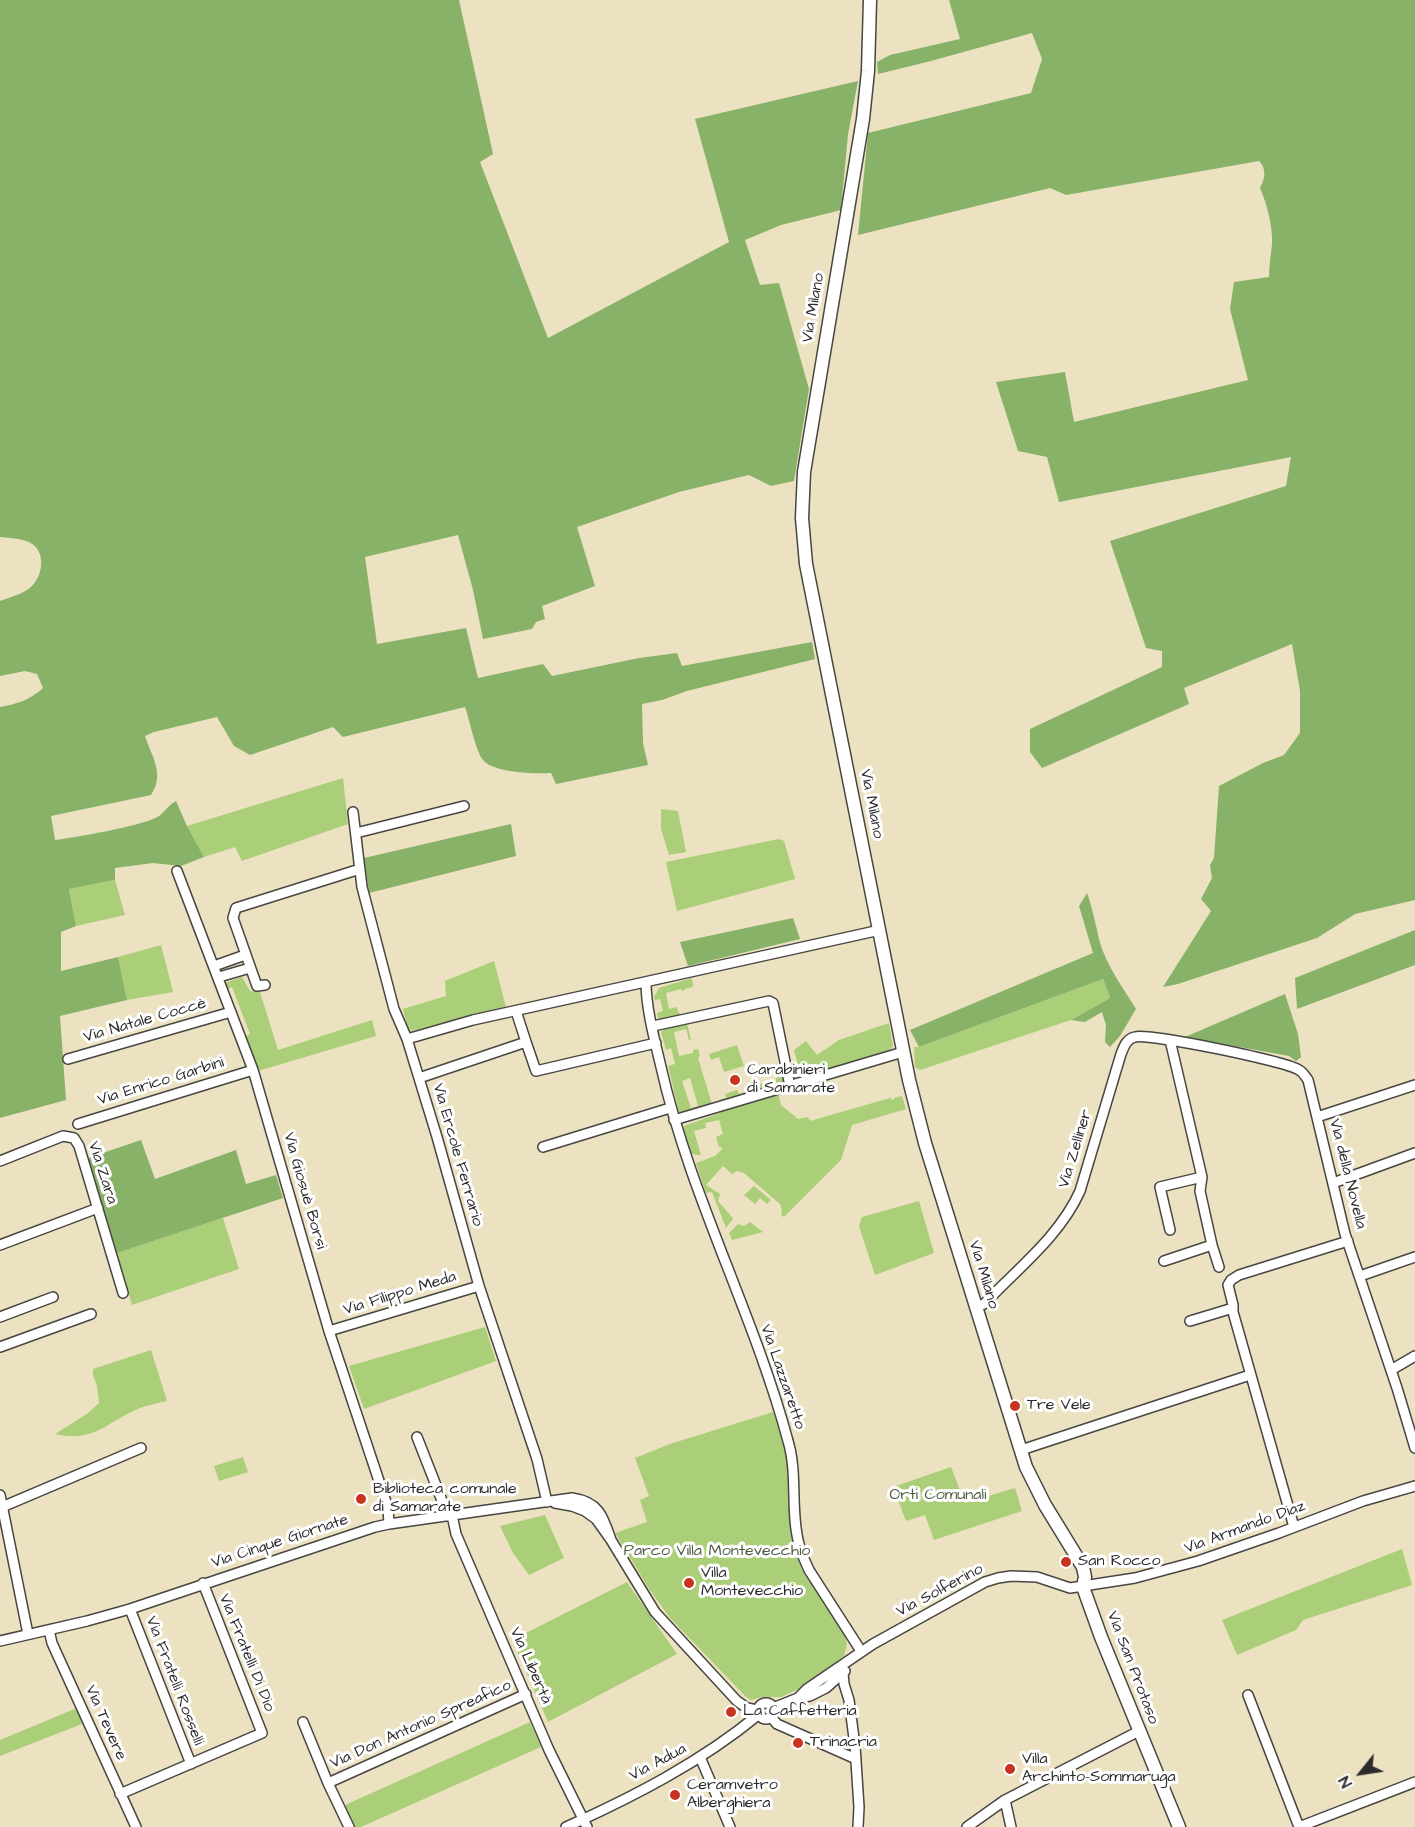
<!DOCTYPE html>
<html>
<head>
<meta charset="utf-8">
<style>
	body { margin:0 }
	#map { position:relative; width:1415px; height:1827px; overflow:hidden; background:#ece1c1; font-family:"Architects Daughter",sans-serif }
	canvas { display:block }
	.north { position:absolute; left:1331px; top:1743px; width:60px; height:60px; -webkit-text-stroke:4px #fff; paint-order:stroke; rotate:240deg; font-size:16px; font-weight:700; line-height:24px; text-align:center; color:#2b2b2b }
	.north::after { content:''; display:block; margin:auto; width:21px; height:27px; background:#2b2b2b; clip-path:polygon(50% 0,100% 100%,50% 72%,0 100%) }
</style>
</head>
<body>
<div id="map">
<canvas width="1415" height="1827"></canvas>
<div class="north">N</div>
</div>
<script>
const g = document.querySelector('canvas').getContext('2d');
g.lineJoin = 'round';
function fill(path, color) {
  g.fillStyle = color;
  g.fill(path, 'evenodd');
}
function trace(path, color, width, dash) {
  g.strokeStyle = color;
  g.lineWidth = width;
  g.lineCap = dash ? 'butt' : 'round';
  g.setLineDash(dash || []);
  g.stroke(path);
}
function label(font, color, halo, rows, align = 'center') {
  g.font = font + ' "Architects Daughter",sans-serif';
  g.lineWidth = 6;
  g.setLineDash([]);
  g.textBaseline = 'middle';
  g.strokeStyle = halo;
  g.fillStyle = color;
  for (const [text, x, y, turn = 0] of rows) {
    g.save();
    g.translate(x, y);
    g.rotate((+turn || 0) * Math.PI / 180);
    g.textAlign = isNaN(turn) ? turn : align;
    if (halo) g.strokeText(text, 0, 0);
    g.fillText(text, 0, 0);
    g.restore();
  }
}
fill(new Path2D(`
	M343,778L348,824L242,861L235,847L204,857L187,826Z
	M661,809L678,811L686,852L669,855L661,829Z
	M779,839L784,841L795,879L677,911L666,862Z
	M115,880L125,915L76,926L69,889Z
	M161,945L173,992L127,1000L118,957Z
	M494,961L506,1007L411,1031L407,1026L403,1009L446,996L445,981Z
	M242,977L250,991L260,992L278,1050L372,1020L376,1036L258,1071L245,1037L250,1034L232,987L227,989L225,983Z
	M692,978L693,987L685,989V990L682,991L681,989L666,993L669,1009L676,1007L681,1016L664,1020L658,1018L657,1013L663,1011L660,999L655,1000L654,997L659,988Z
	M1103,979L1110,998L1071,1020L920,1070L915,1067L914,1047H919Z
	M687,1023L691,1040H689L686,1029L674,1032L679,1056L693,1053V1050L698,1049L700,1056L698,1058L712,1104L682,1113L679,1112L668,1066L675,1064L671,1048L666,1050L661,1032L664,1029ZM690,1078L698,1106L691,1108L682,1081Z
	M889,1023L893,1046L888,1052L801,1077L794,1050L806,1041L817,1055L839,1040Z
	M737,1045L744,1066L724,1072L719,1057L711,1060L709,1054Z
	M784,1076V1079L781,1084L720,1102L719,1100L726,1098L725,1094L737,1090L739,1094L760,1088L759,1084L775,1080L776,1083V1078Z
	M778,1092L781,1105L798,1119L808,1117L810,1121L890,1098L894,1100V1098L902,1096L906,1109L852,1125L841,1160L784,1217L781,1215L782,1210L780,1204L744,1173L737,1171L732,1174L723,1166L706,1185L720,1194L718,1201L732,1217L733,1219L726,1228L712,1192L706,1193L696,1163L715,1156L722,1149V1147H719L716,1137L723,1134L719,1120L705,1123L706,1128L694,1131L701,1155H696L691,1153L683,1130L684,1126L720,1113V1110Z
	M754,1186L771,1200L767,1204L760,1198L755,1204L744,1195Z
	M919,1201L934,1253L875,1275L859,1226L862,1217Z
	M223,1218L239,1269L132,1305L117,1253Z
	M750,1222L763,1232L732,1240L729,1233L738,1224L744,1226Z
	M485,1327L496,1361L364,1409L349,1366Z
	M151,1350L167,1401C158,1403 148,1405 140,1408C106,1422 95,1443 55,1434L87,1414L99,1403L97,1386L93,1375V1369Z
	M773,1412L786,1452L791,1529L797,1558L803,1572L845,1634L847,1645L844,1656L803,1687L781,1697H763L751,1700L746,1697L670,1618L649,1589L615,1533L647,1522L640,1500L649,1496L635,1458L670,1444Z
	M243,1457L248,1472L219,1481L214,1466Z
	M951,1467L965,1503L1015,1488L1022,1511L934,1540L925,1515L906,1521L893,1487Z
	M545,1515L564,1558L529,1575L513,1553L500,1526Z
	M1402,1549L1412,1585L1303,1620L1296,1630L1237,1655L1222,1620Z
	M627,1582L677,1654L548,1722L512,1640Z
	M77,1708L82,1724L0,1756V1740Z
	M530,1722L541,1747L361,1827H355L345,1805Z`), '#abcf78');
fill(new Path2D(`
	M0,0H459L493,154L480,162L548,338L729,242L695,119L858,81L848,134L841,210L781,225L745,240L760,285L779,283L809,389L794,481L771,486L749,475L679,492L577,527L595,586L542,606L545,619L536,622L532,629L483,639L473,590L458,535L365,557L377,644L466,628L478,678L543,664L552,676L639,658L677,653L682,666L812,642L815,659L687,691L662,700L642,704L643,743L648,765L556,784L551,773C535,774 494,773 483,760C476,752 469,718 465,707L343,737L333,727L250,755L234,746L217,717L154,732L145,736C152,757 165,774 151,795L51,816L55,840C73,838 147,825 159,816C166,811 167,806 176,801L187,826L204,857L181,866L153,863L115,868V880L69,889L76,926L61,932V971L118,957L127,1000L60,1016L66,1100L0,1118V707C17,704 30,700 43,688L37,674L25,671L0,676V601C8,598 19,595 27,590C43,580 48,551 29,542C20,538 9,538 0,537Z
	M949,0H1415V900L1355,914L1317,938L1178,984L1163,987L1211,911L1201,899L1212,878L1210,865L1214,858L1219,786L1263,763L1284,755L1300,733V691L1292,644L1184,688L1189,704L1042,768L1030,752V729L1162,667V651L1146,648L1110,541L1286,486L1291,457L1059,502L1047,457L1018,451L996,382L1065,372L1074,422L1248,380L1230,309L1234,282L1269,277C1269,266 1271,255 1272,244C1273,227 1267,204 1260,188C1265,179 1267,169 1259,161L1066,195L1050,188L858,235L868,133L1031,93L1042,59L1032,33L931,61L878,74L877,62L890,55L960,39Z
	M511,824L516,856L369,893L364,858Z
	M1087,893C1093,910 1096,926 1100,943C1107,966 1123,988 1136,1009L1120,1036L1110,1047L1105,1042L1106,1025L1102,1012L1085,1022L1071,1020L1110,998L1103,979L919,1047L910,1030L1093,953L1079,906Z
	M793,918L800,939L688,966L680,942Z
	M1415,930V965L1297,1009L1295,978Z
	M1285,994L1298,1034L1301,1057L1296,1061L1289,1056L1185,1037Z
	M141,1140L155,1179L236,1150L246,1184L276,1175L283,1198L117,1253L88,1158Z`), '#88b268');
const street = new Path2D(`
	M353,812L362,887L394,1009L407,1039L437,1137L479,1286L537,1459L547,1502
	M356,833L464,806
	M177,871L253,1070L329,1331L388,1508L389,1524
	M214,966L245,955
	M219,977L250,968
	M646,982C646,1009 655,1041 661,1067C690,1196 754,1314 788,1441C798,1474 790,1511 799,1544C801,1553 805,1561 809,1570L861,1651
	M265,985L257,986L233,918L236,908L360,869
	M516,1011L526,1042
	M653,1026L769,1001L773,1003L790,1086
	M407,1039L473,1020L880,930
	M1170,1040L1202,1177L1200,1191L1212,1245
	M68,1059L231,1012
	M419,1078L526,1042L536,1071L656,1043
	M1317,1117L1415,1085
	M674,1120L903,1052
	M78,1124L253,1070
	M543,1147L670,1108
	M0,1161L63,1136L74,1138L79,1146L123,1293
	M1333,1183L1415,1153
	M1170,1230L1160,1187L1202,1177
	M0,1245L98,1208
	M1164,1261L1212,1245L1219,1267
	M1360,1276L1415,1257
	M975,1307L984,1304C1017,1269 1060,1236 1080,1191L1121,1054C1124,1047 1126,1039 1135,1037C1149,1033 1285,1061 1299,1070C1303,1072 1305,1076 1308,1080L1345,1234L1397,1388L1415,1448
	M0,1317L53,1297
	M1190,1321L1233,1308
	M329,1331L479,1286
	M0,1347L91,1314
	M1391,1370L1415,1356
	M417,1437L448,1516
	M1021,1450L1250,1375
	M0,1495L28,1634
	M555,1503L572,1506L585,1511L596,1519L611,1540L655,1612L737,1701L747,1708L757,1710
	M2,1507L141,1448
	M452,1515L456,1534L549,1750L587,1827
	M1294,1527L1233,1312V1305L1228,1285L1231,1280L1239,1275L1348,1241
	M130,1609L191,1764
	M49,1630L52,1643L136,1827
	M0,1641L87,1621L130,1609L375,1527L389,1524L572,1498C599,1502 603,1516 611,1540
	M843,1673L844,1684L849,1700L855,1746L859,1807L858,1827
	M1248,1695L1299,1827
	M798,1698L807,1689L873,1644L985,1582L998,1578L1011,1576L1037,1577L1070,1588L1135,1578L1198,1561L1279,1533L1363,1501L1415,1486
	M758 1711a8 8 0 1 1 16 0a8 8 0 1 1-16 0Z
	M773,1708L798,1698L810,1696L826,1688L845,1671
	M771,1717L777,1724L856,1759
	M303,1722L328,1783L349,1827
	M700,1757L730,1827
	M328,1783L526,1694
	M120,1794L262,1733L203,1583
	M1005,1800L1011,1827
	M566,1827C633,1797 701,1762 758,1715
	M967,1827L1005,1800L1139,1731
	M1299,1827L1415,1782`);
const secondary = new Path2D(`
	M870,0L868,71L863,119L804,472L802,518L806,564L909,1080L925,1143L1026,1467L1045,1505L1083,1567L1085,1577L1083,1587L1101,1637L1179,1827`);
trace(street, '#484642', 12);
trace(secondary, '#484642', 15);
trace(street, '#fff', 9);
trace(secondary, '#fff', 12);
for (const [x, y, r, color] of [
	[735,1080,6,"#c8321e"],
	[1015,1406,6,"#c8321e"],
	[361,1499,6,"#c8321e"],
	[1066,1562,6,"#c8321e"],
	[689,1583,6,"#c8321e"],
	[731,1712,6,"#c8321e"],
	[798,1743,6,"#c8321e"],
	[1010,1769,6,"#c8321e"],
	[675,1795,6,"#c8321e"]
]) {
  const dot = new Path2D();
  dot.arc(x, y, r, 0, 2 * Math.PI);
  g.fillStyle = color;
  g.fill(dot);
  trace(dot, '#fff', 2);
}
label('16px', '#2b2b2b', '#fff', [
	["Via Milano",814,308,-80],
	["Via Milano",871,804,79],
	["Via Natale Coccè",145,1021,-16],
	["Via Enrico Garbini",161,1082,-17],
	["Via Zelliner",1076,1149,-73],
	["Via Ercole Ferrario",457,1155,74],
	["Via Zara",102,1173,72],
	["Via della Novella",1347,1174,76],
	["Via Giosuè Borsi",304,1191,74],
	["Via Milano",983,1275,73],
	["Via Filippo Meda",400,1294,-17],
	["Via Lazzaretto",782,1377,71],
	["Via Armando Diaz",1245,1528,-20],
	["Via Cinque Giornate",280,1542,-18],
	["Via Solferino",940,1591,-28],
	["Via Fratelli Di Dio",246,1653,68],
	["Via Libertà",530,1666,66],
	["Via San Protaso",1132,1668,69],
	["Via Fratelli Rosselli",174,1681,69],
	["Via Tevere",105,1723,66],
	["Via Don Antonio Spreafico",421,1725,-24],
	["Via Adua",658,1763,-28]
]);
label('16px', '#2b2b2b', '#fff', [
	["Carabinieri",747,1071],
	["di Samarate",747,1089],
	["Tre Vele",1027,1406],
	["Biblioteca comunale",373,1490],
	["di Samarate",373,1508],
	["San Rocco",1078,1562],
	["Villa",701,1574],
	["Montevecchio",701,1592],
	["La Caffetteria",743,1712],
	["Trinacria",810,1743],
	["Villa",1022,1760],
	["Archinto-Sommaruga",1022,1778],
	["Ceramvetro",687,1786],
	["Alberghiera",687,1804]
], 'left');
label('16px', '#515c42', '#fff', [
	["Orti Comunali",938,1496],
	["Parco Villa Montevecchio",717,1552]
]);
</script>
</body>
</html>
